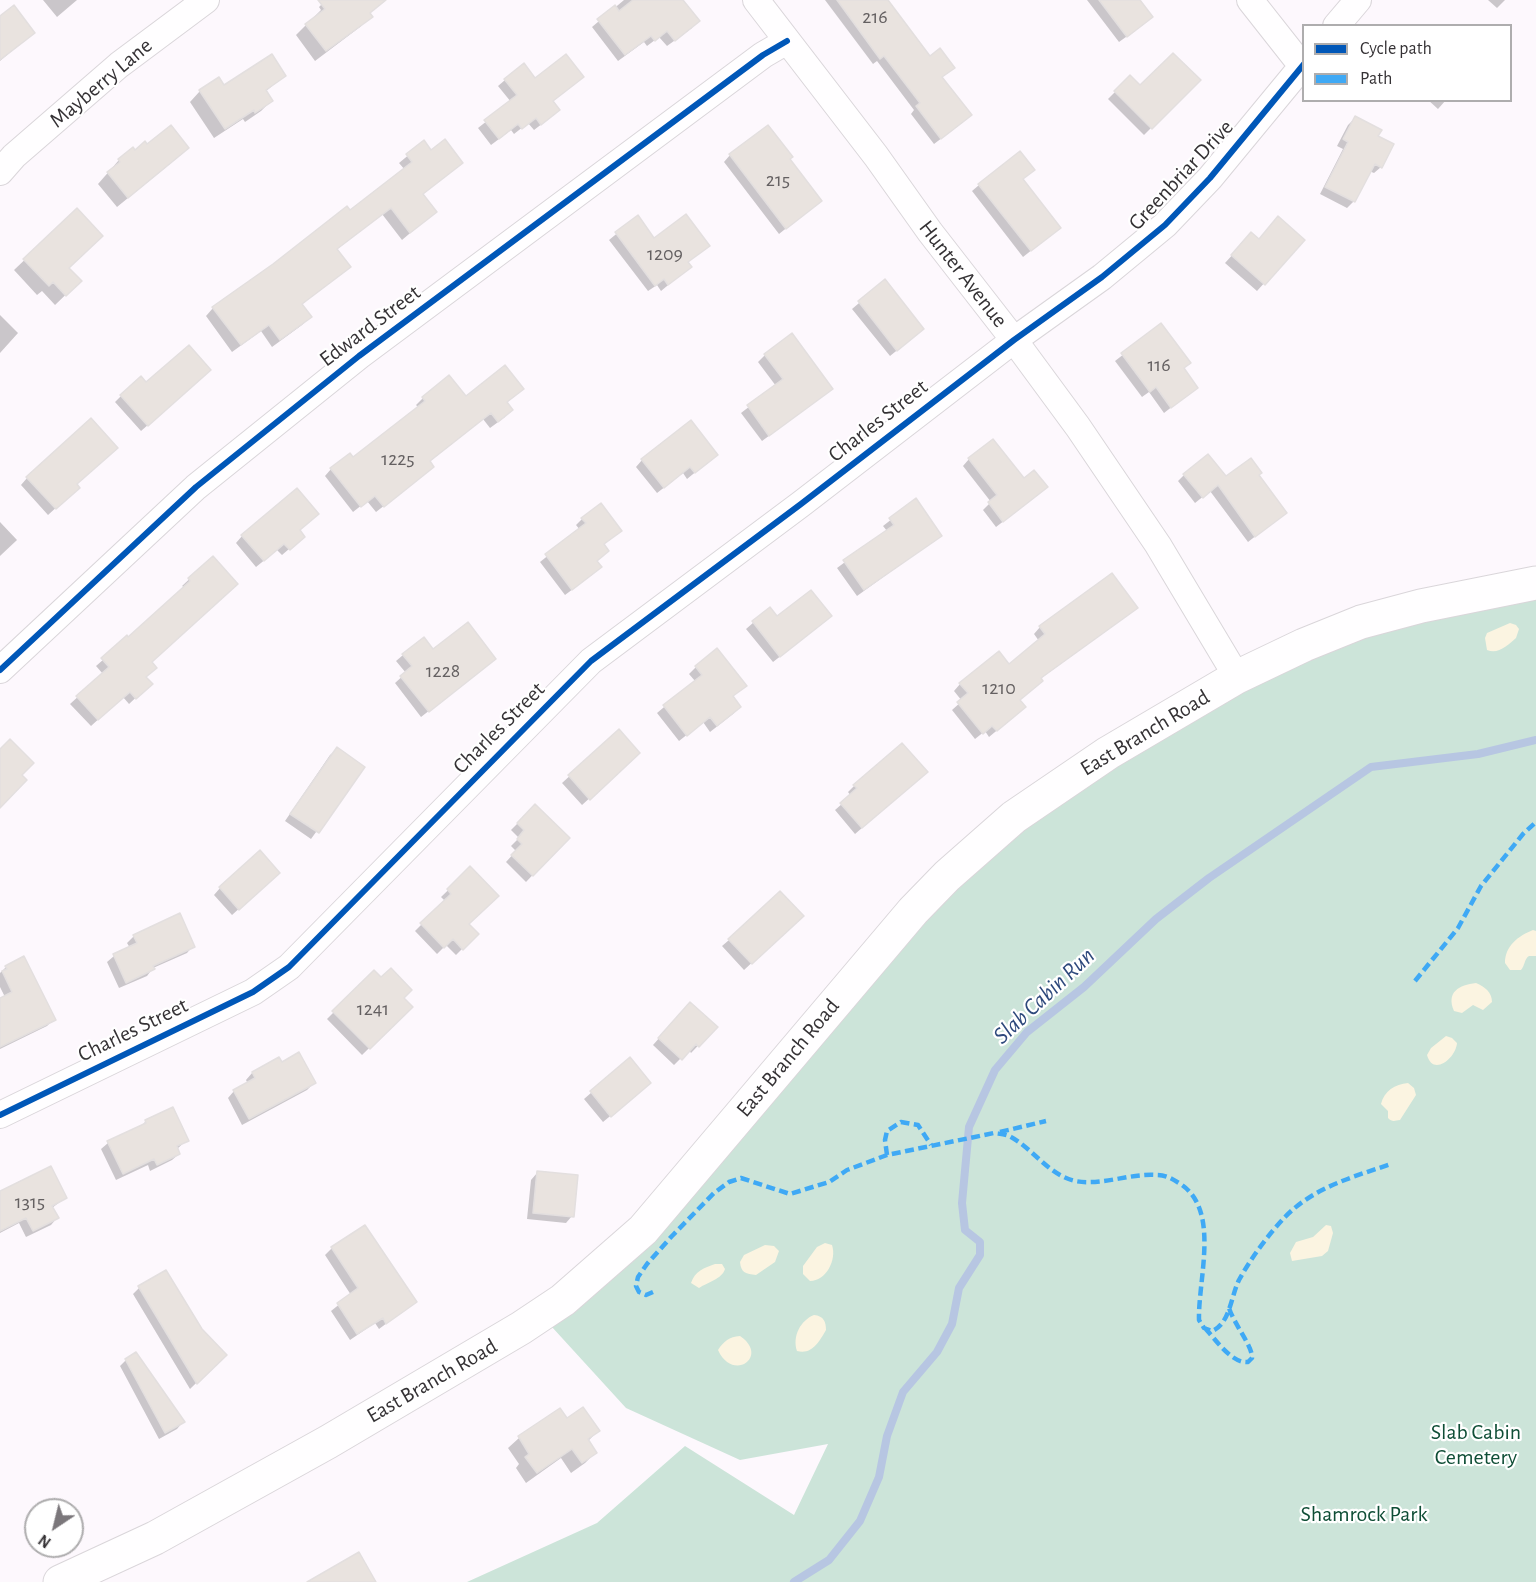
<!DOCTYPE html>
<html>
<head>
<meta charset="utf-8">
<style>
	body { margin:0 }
	#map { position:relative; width:1536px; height:1582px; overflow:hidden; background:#fdf8fd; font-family:"Alegreya Sans",sans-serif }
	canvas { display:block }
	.legend { position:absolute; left:1302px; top:24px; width:210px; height:78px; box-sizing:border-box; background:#fff; border:2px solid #aeadae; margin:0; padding:8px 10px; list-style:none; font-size:18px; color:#353235 }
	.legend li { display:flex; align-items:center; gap:12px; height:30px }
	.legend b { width:30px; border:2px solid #aeadae }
	.north { position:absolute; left:24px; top:1498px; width:60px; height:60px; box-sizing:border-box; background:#fff; border:2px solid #aeadae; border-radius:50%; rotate:215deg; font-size:16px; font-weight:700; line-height:24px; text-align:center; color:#353235 }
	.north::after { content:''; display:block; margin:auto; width:21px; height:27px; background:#7b777b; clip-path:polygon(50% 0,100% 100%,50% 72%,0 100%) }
</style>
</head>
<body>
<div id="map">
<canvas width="1536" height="1582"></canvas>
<ul class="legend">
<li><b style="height:8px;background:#0057b8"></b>Cycle path</li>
<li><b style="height:8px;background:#3fa9f5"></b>Path</li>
</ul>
<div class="north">N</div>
</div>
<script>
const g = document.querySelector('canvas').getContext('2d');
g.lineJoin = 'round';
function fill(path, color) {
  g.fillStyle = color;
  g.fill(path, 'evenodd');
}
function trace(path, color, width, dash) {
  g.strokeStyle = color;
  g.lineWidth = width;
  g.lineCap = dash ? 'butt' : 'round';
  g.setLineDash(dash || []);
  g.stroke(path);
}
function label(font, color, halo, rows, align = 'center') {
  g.font = font + ' "Alegreya Sans",sans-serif';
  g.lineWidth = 4.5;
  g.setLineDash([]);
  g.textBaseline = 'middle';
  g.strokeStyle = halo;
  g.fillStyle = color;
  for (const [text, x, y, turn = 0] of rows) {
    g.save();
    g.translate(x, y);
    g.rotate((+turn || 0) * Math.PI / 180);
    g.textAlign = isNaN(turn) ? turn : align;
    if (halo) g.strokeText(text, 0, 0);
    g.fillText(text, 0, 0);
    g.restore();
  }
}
fill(new Path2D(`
	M1536,583V1582H467L597,1523L685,1446L794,1515L828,1444L740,1460L626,1408L541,1315L563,1300L947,876L1237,677Z`), '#cce4d9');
fill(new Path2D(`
	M1510,623L1516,625L1519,629L1516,638C1508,645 1498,655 1487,650L1485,638L1487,633Z
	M1533,930L1536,931V956H1529C1524,959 1525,966 1521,970H1510L1505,963C1505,946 1518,936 1533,930Z
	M1476,983C1485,987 1492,992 1492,1002L1483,1010L1473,1005L1462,1013L1454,1011C1446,992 1459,985 1476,983Z
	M1446,1036L1452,1038L1457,1043C1456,1058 1433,1077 1427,1055L1431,1048Z
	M1408,1083L1414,1088L1416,1095L1400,1120C1394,1121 1392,1122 1388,1118V1111L1381,1104C1384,1091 1395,1084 1408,1083Z
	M1326,1225L1331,1226L1333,1233L1328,1251L1322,1256L1292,1261L1290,1253L1296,1242L1313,1237Z
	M825,1243L832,1245C837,1260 826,1281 810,1281L803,1274V1266L817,1247Z
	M765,1245L774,1246L779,1251L775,1262L756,1275C746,1274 741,1273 740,1262L744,1255Z
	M715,1264H722L725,1269C722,1279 708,1282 699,1288L691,1283C695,1271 704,1268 715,1264Z
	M814,1315C824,1316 826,1322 826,1330C819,1342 812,1355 797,1351C792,1336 801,1320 814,1315Z
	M740,1336C770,1356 733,1383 718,1350C724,1341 729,1337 740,1336Z`), '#fbf4e1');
fill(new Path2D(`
	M43,0H77L57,17Z
	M326,0H384L369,14L371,16L360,27L315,61L296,35L321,10L319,7Z
	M624,0H682L692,28L667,46L659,37L647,46L644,42L618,61L592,27Z
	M825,0H886L929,58L946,74L941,78L963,122L934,144L911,114L914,110L877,61L873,64Z
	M1087,0H1138L1144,24L1119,42Z
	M1488,0H1505L1497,8Z
	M0,18L33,33L0,61Z
	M284,76L265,92L271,101L261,111L245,122L243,119L214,138L190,102L200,91Z
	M582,77L552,102L551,117L534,130L528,123L514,134L511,130L491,145L478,128L511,102L498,86L505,80Z
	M1130,77L1140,87L1199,80L1144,135L1108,99Z
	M1428,100H1446L1438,109Z
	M1355,118L1376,137L1381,167L1374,173L1369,171L1354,201L1347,208L1320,194L1343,149L1337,146L1348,125Z
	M423,143L431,152L461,163L422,195L435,212L402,240L382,214L336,250L341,274L301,305L310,317L302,325L272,347L261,331L232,352L206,316L213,308L350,212L405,170L399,163Z
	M134,152L177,158L117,207L98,184L119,160Z
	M730,155L788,159L820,201L779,234L724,162Z
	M1021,180L1052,234L1023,257L972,191L979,185Z
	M77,210L67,268L80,281L55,305L42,291L37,295L14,270Z
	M637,217L654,240L690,267L661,291L657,285L648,291L609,240Z
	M1303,240L1257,291L1225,263L1245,241Z
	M885,281L916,335L890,356L852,309Z
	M0,315L18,333L0,353Z
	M1161,325L1183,369L1196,388L1164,413L1149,392L1142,397L1115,361Z
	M765,355L824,395L762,441L741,413L776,386L758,362Z
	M203,377L141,431L115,402L121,396L146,384Z
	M515,396L506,403L505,417L490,428L483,419L429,462L426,473L376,512L367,501L353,512L325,476L331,469L353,459L419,408L416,405L423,398Z
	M969,459L1024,481L1039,494L996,527L983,510L991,502L963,466Z
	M642,460L709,461L687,479L683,473L657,493L636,467Z
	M1184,475L1225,478L1257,475L1285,513L1248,542L1210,491L1195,503L1178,481Z
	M27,478L71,494L48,515L21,485Z
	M915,501L940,536L857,596L837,568L887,531L883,526Z
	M582,519L620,531L603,545L596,561L593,574L565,595L540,562L580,530L576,525Z
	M0,522L17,540L0,556Z
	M298,531L296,543L282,555L277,550L256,567L236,543L242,536Z
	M212,558L150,663L145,677L144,690L129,704L123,697L91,726L70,704L103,674L96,666L185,588L182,586Z
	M769,609L777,619L823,623L773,662L746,629Z
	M1129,614L1040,679L1019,700L1018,713L989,737L985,731L975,739L952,710L962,701L954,691L960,684L1009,666L1039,641L1034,634L1040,627Z
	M433,651L488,665L421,717L395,683L406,673L396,661L403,655Z
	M696,667L745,686L732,697L739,707L733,714L710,732L703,722L679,741L657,713L695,681L689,674Z
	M619,731L632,760L582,805L562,783Z
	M337,749L363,767L311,839L285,821L330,755Z
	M919,779L855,834L835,810L851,796L848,792L854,786Z
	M535,806L568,838L526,882L506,862L516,851L511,846L519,838L511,830Z
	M470,869L467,924L477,934L456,955L446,945L437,954L415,931L445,901L441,897Z
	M271,880L232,915L214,895L220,888Z
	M795,923L744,970L722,946L729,940Z
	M134,936L193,946L187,953L153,968L147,976L119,988L107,962L114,956L130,948L127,943Z
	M6,967L54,1019L47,1026L0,1049V999L5,997L0,987V973Z
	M374,972L411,1007L362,1055L327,1019Z
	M684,1010L716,1027L691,1053L689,1050L674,1065L653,1045Z
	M630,1059L643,1089L603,1122L584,1099Z
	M281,1064L314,1083L307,1090L242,1125L228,1098L234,1091L248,1084L246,1080L252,1073Z
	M146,1121L187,1140L177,1149L179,1154L172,1160L150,1171L148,1165L116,1180L101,1149L108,1143L139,1128Z
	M537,1173L572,1216L566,1223L527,1219L531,1180Z
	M0,1192L65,1198L52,1208L57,1218L51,1225L26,1237L19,1223L0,1233Z
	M364,1227L415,1302L379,1329L375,1323L350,1340L331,1311L351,1295L325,1255L332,1248Z
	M139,1288L200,1330L225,1355L190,1389L133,1294Z
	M126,1360L183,1422L177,1429L159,1439L120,1366Z
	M560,1410L567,1420L598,1431L588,1441L596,1452L585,1463L571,1473L561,1458L526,1483L516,1468L519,1464L508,1448L519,1438Z`), '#0003');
trace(new Path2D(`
	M794,1582L829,1560L860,1521L879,1477L887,1436L903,1392L937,1352L952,1324L959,1288L980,1255V1242L965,1230L962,1203L969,1127L995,1070L1027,1032L1084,987L1156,919L1209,878L1371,767L1478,754L1536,740`), '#b7c6e2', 8);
const building = new Path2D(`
	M318,0H386L370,13L373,17L326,51L305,24L325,9Z
	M633,0H683L700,21L675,41L667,31L655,41L651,36L625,55L597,19L615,5L619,11Z
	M837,0H888L930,56L940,48L955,68L942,77L972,115L941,139L916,106L920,103L884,56L880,59Z
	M1099,0H1140L1153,17L1127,37Z
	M14,5L35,33L0,60V16Z
	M1173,53L1201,80L1152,129L1114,91L1130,75L1140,85Z
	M272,54L286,76L266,90L273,101L255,113L254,110L225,129L199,90L219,77L224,85Z
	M566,54L584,77L553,101L560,110L541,125L536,118L522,129L518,124L499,139L484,120L517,95L504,79L524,63L535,78Z
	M1355,116L1382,130L1378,136L1394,144L1382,168L1375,164L1355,202L1325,187L1348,142L1343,139Z
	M171,125L189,148L128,198L107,172L120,162L118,159L133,147L135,150L145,141L147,144Z
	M768,125L793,157L790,159L822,201L786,229L729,154Z
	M445,139L463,163L423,194L437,212L410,233L391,208L337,249L351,267L302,304L312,317L280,340L269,325L241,345L212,307L273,264L347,206L350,210L412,162L406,154L424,140L431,150Z
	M1020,151L1035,170L1023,179L1061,228L1031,251L978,184Z
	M77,208L103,236L69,268L82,281L66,296L53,282L49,286L23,259Z
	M686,214L710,246L688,262L692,267L668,285L664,279L655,286L615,232L638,215L654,238Z
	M1278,216L1305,240L1265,285L1231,255L1251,232L1259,239Z
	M885,279L924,329L897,351L858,301Z
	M1161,323L1191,363L1184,368L1198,388L1171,408L1156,387L1150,392L1121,353Z
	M792,333L833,389L769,436L747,405L783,379L764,354Z
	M189,345L211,370L148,426L120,395L141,376L146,382Z
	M505,365L524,389L507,402L513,410L498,422L491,413L430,461L434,467L384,507L375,496L361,507L330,468L350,453L353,457L425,401L422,397L449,375L466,396Z
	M91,418L118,448L77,484L80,488L56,509L26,477Z
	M691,420L718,455L695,473L690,467L664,488L641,459Z
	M993,439L1024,478L1034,470L1048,487L1003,522L988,502L997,495L968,458Z
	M1208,454L1226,476L1251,458L1262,473L1259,475L1287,513L1255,537L1218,485L1203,498L1183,474Z
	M297,488L319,514L300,530L305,537L290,550L284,544L264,561L241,535Z
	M916,498L942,536L864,590L843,560L894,525L889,518Z
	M601,503L622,531L604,544L609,551L597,561L602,567L572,590L545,554L586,523L581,518Z
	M213,556L238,584L152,662L157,668L146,677L153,684L136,699L130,692L98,720L76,696L109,667L101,658L127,635L128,637L190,581L188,578Z
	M1112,573L1138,608L1041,678L1043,681L1020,700L1026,707L997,731L992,726L983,734L957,702L968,693L959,683L999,651L1009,664L1045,634L1039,626Z
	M811,590L832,616L780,657L752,621L770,607L777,616Z
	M468,622L496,659L429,712L400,676L412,666L402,654L424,637L433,649Z
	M717,648L747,686L733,696L741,707L717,726L710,717L687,736L663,705L702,675L695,666Z
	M619,729L640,753L590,800L568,775Z
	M10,739L34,763L22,775L27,780L0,808V749Z
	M902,743L928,772L862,828L840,803L857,788L853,785Z
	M337,747L365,767L319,833L290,814Z
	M535,804L570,838L533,876L511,855L522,844L517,839L524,830L517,823Z
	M260,850L280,873L239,910L219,887Z
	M470,866L499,896L469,924L479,934L463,950L453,939L444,948L420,923L451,894L447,889Z
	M780,891L804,916L752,964L728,939Z
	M180,913L195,947L153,966L155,969L126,983L113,954L137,943L133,935Z
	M24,956L56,1020L0,1047V998L12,992L2,971L7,969L5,966Z
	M391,968L412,990L404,998L413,1007L370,1049L332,1011L374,970L381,977Z
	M690,1002L718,1027L699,1047L696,1044L682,1060L658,1038Z
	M299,1052L316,1083L249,1119L233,1090L255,1078L252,1072L279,1057L282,1062Z
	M630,1057L651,1083L611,1117L590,1091Z
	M173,1107L189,1141L177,1146L180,1154L157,1165L154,1159L123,1174L107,1141L146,1123L145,1120Z
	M51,1166L67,1198L52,1206L59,1218L33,1231L26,1218L0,1231V1191Z
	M537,1171L578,1175L574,1217L533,1213Z
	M365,1225L417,1302L386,1324L383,1318L357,1334L337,1303L358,1288L331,1247Z
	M166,1270L202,1329L227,1355L197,1384L138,1286Z
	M136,1352L185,1422L165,1433L125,1359Z
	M583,1407L600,1431L588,1439L597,1453L582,1463L572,1449L537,1473L525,1457L529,1454L518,1436L560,1408L567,1418Z
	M359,1552L376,1582H307Z`);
fill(building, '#e9e3df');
trace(building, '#e3dfdf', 1.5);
const minor = new Path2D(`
	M756,0L876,156L930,232L1014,340L1078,427L1158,545L1237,677
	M1250,0L1302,66
	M1336,26L1358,0
	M0,172L14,156L119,65L206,0
	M0,670L196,487L359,356L763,55L787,41
	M0,1115L253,992L289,967L591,661L801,504L1014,340L1102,277L1165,225L1210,178L1304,64`);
const secondary = new Path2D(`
	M60,1582L155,1538L328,1442L521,1328L563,1300L643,1230L913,911L947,876L1014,817L1108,753L1237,677L1304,645L1361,622L1421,606L1536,583`);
trace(minor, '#dad6da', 28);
trace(secondary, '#dad6da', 35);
trace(minor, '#fffeff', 26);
trace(secondary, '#fffeff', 33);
trace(new Path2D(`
	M1415,981L1458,928L1481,886L1523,834L1536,822
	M1000,1132L1046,1121
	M887,1155L885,1140L887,1131L901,1122L918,1125L931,1145
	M653,1292L646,1295L639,1292L636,1286L638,1277L647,1264L672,1236L714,1193L729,1182L741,1178L790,1194L829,1182L847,1170L887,1155L994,1133C1000,1134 1006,1134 1011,1137C1034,1150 1049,1175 1075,1181C1102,1186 1130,1173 1157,1175C1167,1175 1174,1180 1182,1185C1220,1212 1198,1279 1199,1320L1204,1328L1212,1331C1230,1324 1231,1296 1239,1280C1251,1258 1268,1235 1285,1217C1314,1187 1353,1177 1391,1164
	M1205,1328C1215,1339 1232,1364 1248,1362L1252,1358C1253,1347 1234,1324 1229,1308`), '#3fa9f5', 4.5, [9, 4.5]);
trace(new Path2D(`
	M0,670L196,487L359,356L763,55L787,41
	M0,1115L253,992L289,967L591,661L801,504L1014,340L1102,277L1165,225L1210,178L1304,64`), '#0057b8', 6);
label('20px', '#646061', null, [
	["216",875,17],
	["215",778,180],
	["1209",665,254],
	["116",1159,365],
	["1225",398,459],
	["1228",443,671],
	["1210",999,688],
	["1241",373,1009],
	["1315",30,1202]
]);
label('22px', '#353235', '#fff', [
	["Mayberry Lane",101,83,-40],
	["Greenbriar Drive",1181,175,-47],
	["Hunter Avenue",963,274,52],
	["Edward Street",370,326,-37],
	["Charles Street",878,421,-38],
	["Charles Street",499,728,-45],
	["East Branch Road",1145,733,-31],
	["Charles Street",133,1030,-26],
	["East Branch Road",788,1058,-50],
	["East Branch Road",432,1381,-30]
]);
label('22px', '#0f4e36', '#fff', [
	["Slab Cabin",1476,1432],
	["Cemetery",1476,1457],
	["Shamrock Park",1364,1514]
]);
label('italic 24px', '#2e497c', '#fff', [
	["Slab Cabin Run",1044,996,-43]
]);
</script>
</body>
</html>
